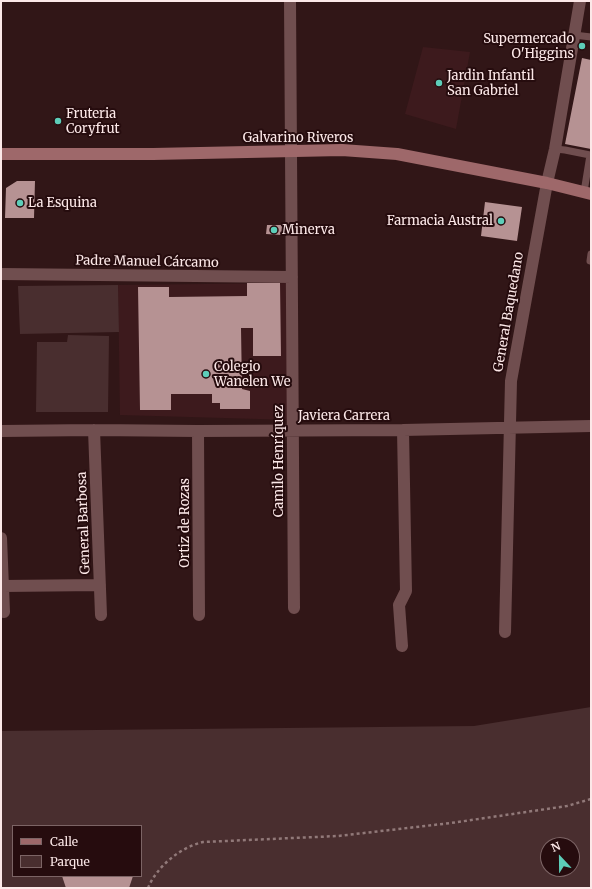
<!DOCTYPE html>
<html>
<head>
<meta charset="utf-8">
<style>
	body { margin:0 }
	#map { position:relative; width:592px; height:889px; overflow:hidden; background:#311617; font-family:Merriweather,serif }
	canvas { display:block }
	.frame { position:absolute; inset:0; border:2px solid #fce8e8; pointer-events:none }
	.legend { position:absolute; left:12px; top:825px; width:130px; height:52px; box-sizing:border-box; background:#260c0e; border:1px solid #7c6465; margin:0; padding:5px 7px; list-style:none; font-size:12px; color:#fce8e8 }
	.legend li { display:flex; align-items:center; gap:8px; height:20px }
	.legend b { width:20px; border:1px solid #7c6465 }
	.north { position:absolute; left:540px; top:837px; width:40px; height:40px; box-sizing:border-box; background:#260c0e; border:1px solid #7c6465; border-radius:50%; rotate:338deg; font-size:11px; font-weight:700; line-height:16px; text-align:center; color:#fce8e8 }
	.north::after { content:''; display:block; margin:auto; width:14px; height:18px; background:#5dceb9; clip-path:polygon(50% 0,100% 100%,50% 72%,0 100%) }
</style>
</head>
<body>
<div id="map">
<canvas width="592" height="889"></canvas>
<div class="frame"></div>
<ul class="legend">
<li><b style="height:5px;background:#9e686a"></b>Calle</li>
<li><b style="height:11px;background:#492e2f"></b>Parque</li>
</ul>
<div class="north">N</div>
</div>
<script>
const g = document.querySelector('canvas').getContext('2d');
g.lineJoin = 'round';
function fill(path, color) {
  g.fillStyle = color;
  g.fill(path, 'evenodd');
}
function trace(path, color, width, dash) {
  g.strokeStyle = color;
  g.lineWidth = width;
  g.lineCap = dash ? 'butt' : 'round';
  g.setLineDash(dash || []);
  g.stroke(path);
}
function label(font, color, halo, rows, align = 'center') {
  g.font = font + ' Merriweather,serif';
  g.lineWidth = 4;
  g.setLineDash([]);
  g.textBaseline = 'middle';
  g.strokeStyle = halo;
  g.fillStyle = color;
  for (const [text, x, y, turn = 0] of rows) {
    g.save();
    g.translate(x, y);
    g.rotate((+turn || 0) * Math.PI / 180);
    g.textAlign = isNaN(turn) ? turn : align;
    if (halo) g.strokeText(text, 0, 0);
    g.fillText(text, 0, 0);
    g.restore();
  }
}
fill(new Path2D(`
	M423,47L470,52L456,129L405,114Z
	M290,283L293,420L120,415L118,285Z`), '#3d1a1d');
fill(new Path2D(`
	M118,285L119,332L20,334L18,286Z
	M68,335L109,336L108,412H36L37,342H67Z
	M591,707V888H1V731L474,726ZM13,826H141V876H13ZM548,845H572V869H548Z`), '#492e2f');
fill(new Path2D(`
	M582,58L591,60V149L565,144Z
	M17,181H35L34,218H5L6,188Z
	M485,202L522,207L517,241L481,236Z
	M267,225H282V235L266,234Z
	M247,283H280L281,356H253V328H241L242,389L250,391V409H220V403H212V394H171V410H140L138,287H169V297L247,296Z
	M62,876H133L129,888H66Z`), '#b69293');
trace(new Path2D(`
	M148,888C157,866 181,847 203,842L338,836L451,823L567,806L591,799`), '#917979', 2.5, [3, 3]);
trace(new Path2D(`
	M574,35L591,37
	M555,149L565,150L590,155L584,192
	M590,261L591,254`), '#704e4f', 7);
trace(new Path2D(`
	M290,1L294,608
	M1,274L292,277
	M94,430L101,615
	M1,431L94,430L198,431L403,430L591,426
	M198,431L199,615
	M1,538L4,612
	M3,586L100,585
	M505,632L511,381L547,183L555,149L580,1
	M402,646L399,605L406,591L403,430`), '#704e4f', 12);
trace(new Path2D(`
	M1,154H153L342,150L397,154L547,183L591,194`), '#9e686a', 12);
for (const [x, y, r, color] of [
	[582,46,4,"#5dceb9"],
	[439,83,4,"#5dceb9"],
	[58,121,4,"#5dceb9"],
	[20,203,4,"#5dceb9"],
	[501,221,4,"#5dceb9"],
	[274,230,4,"#5dceb9"],
	[206,374,4,"#5dceb9"]
]) {
  const dot = new Path2D();
  dot.arc(x, y, r, 0, 2 * Math.PI);
  g.fillStyle = color;
  g.fill(dot);
  trace(dot, '#260c0e', 1.5);
}
label('13px', '#fce8e8', '#260c0e', [
	["Supermercado",574,39,"right"],
	["O'Higgins",574,54,"right"],
	["Jardin Infantil",447,76],
	["San Gabriel",447,91],
	["Fruteria",66,114],
	["Coryfrut",66,129],
	["La Esquina",28,203],
	["Farmacia Austral",493,221,"right"],
	["Minerva",282,230],
	["Colegio",214,367],
	["Wanelen We",214,382]
], 'left');
label('13px', '#fce8e8', '#260c0e', [
	["Galvarino Riveros",298,138],
	["Padre Manuel Cárcamo",147,262,1],
	["General Baquedano",509,312,-80],
	["Javiera Carrera",344,416],
	["Camilo Henríquez",279,461,-90],
	["General Barbosa",84,523,-92],
	["Ortiz de Rozas",185,523,-90]
]);
</script>
</body>
</html>
